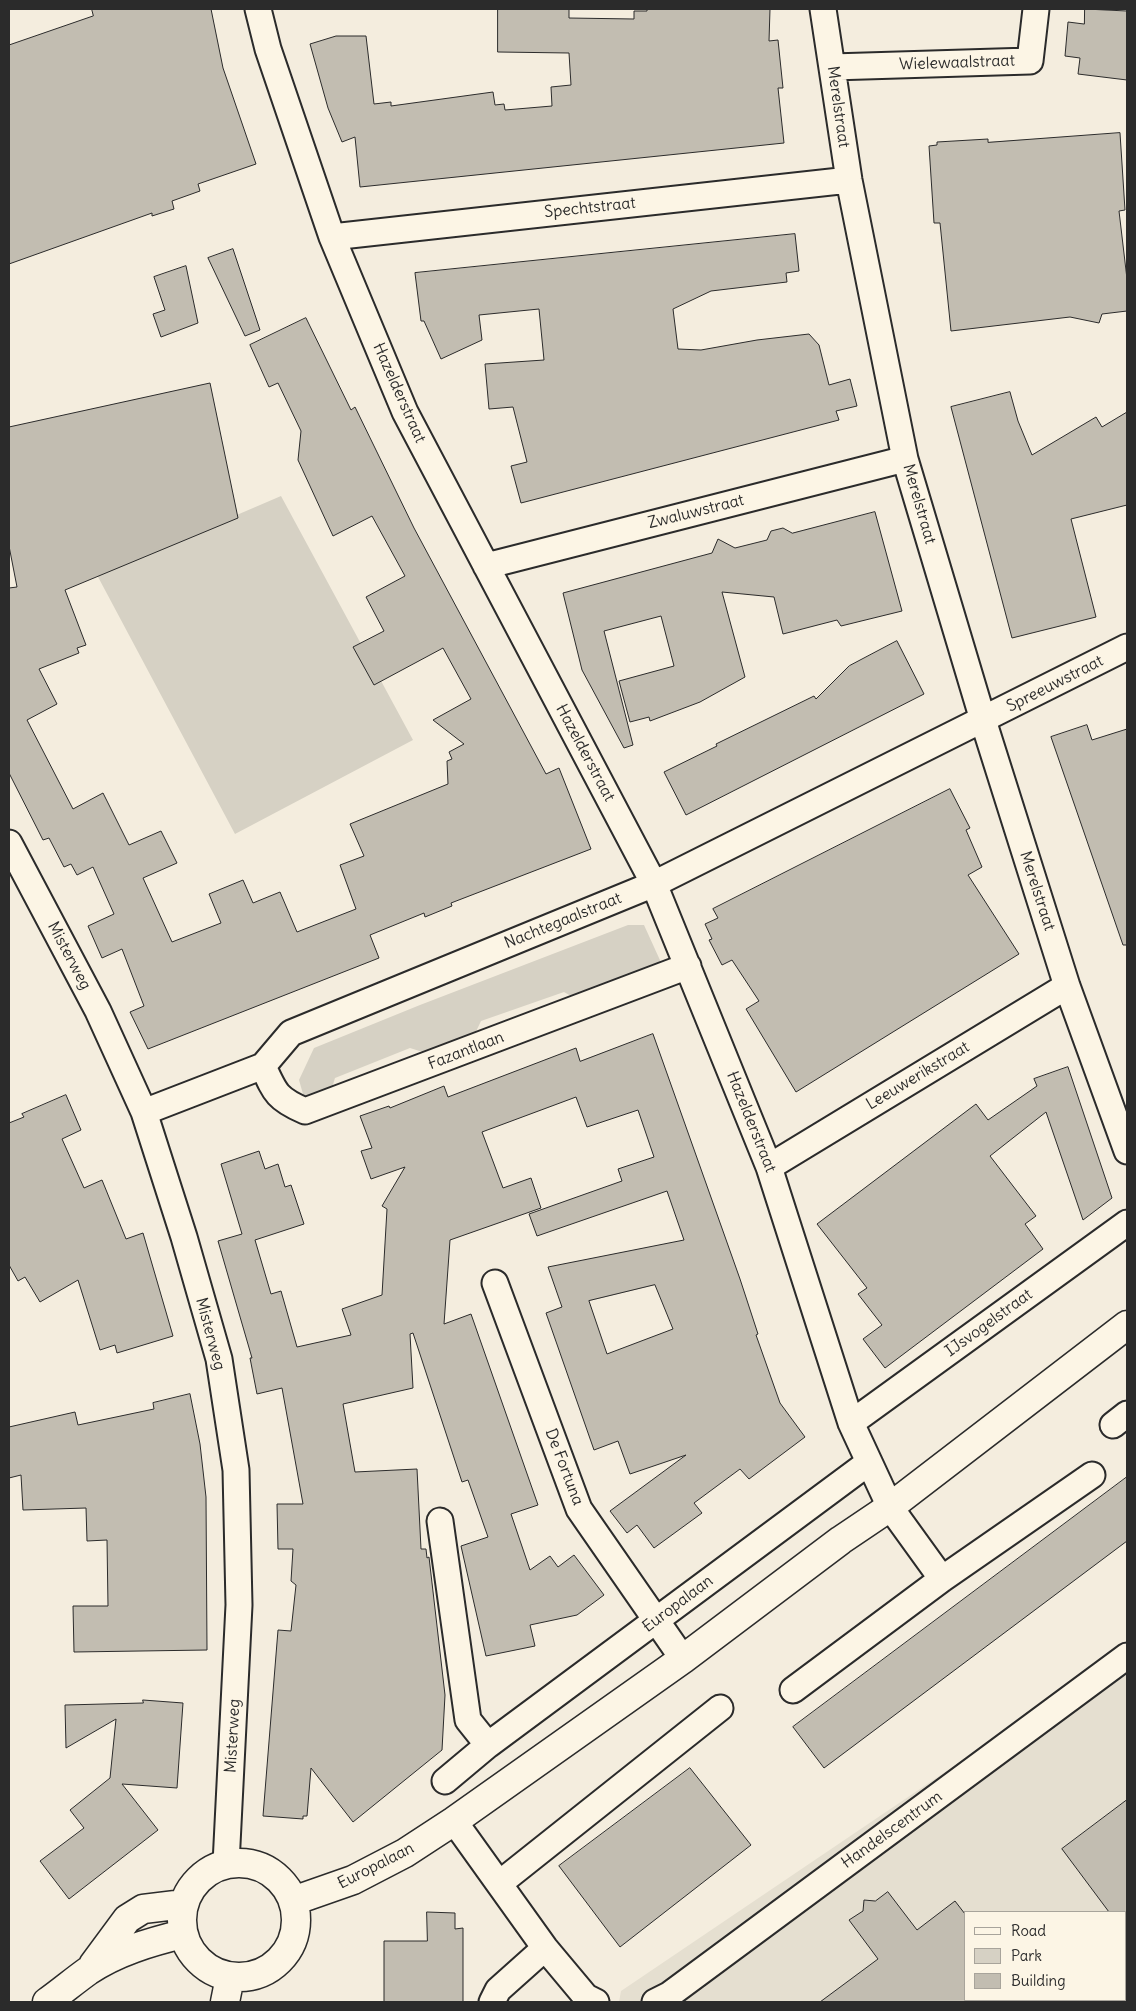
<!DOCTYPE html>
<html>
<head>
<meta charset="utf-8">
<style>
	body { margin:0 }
	#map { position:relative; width:1136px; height:2011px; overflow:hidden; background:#f4edde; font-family:Delius,sans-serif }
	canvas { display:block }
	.frame { position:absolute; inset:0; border:10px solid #2b2b2b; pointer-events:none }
	.legend { position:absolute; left:964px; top:1911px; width:162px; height:90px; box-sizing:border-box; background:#fcf5e5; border:1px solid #a8a49b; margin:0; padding:6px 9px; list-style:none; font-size:15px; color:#2b2b2b }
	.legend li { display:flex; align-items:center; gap:10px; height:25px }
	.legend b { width:25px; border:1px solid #a8a49b }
</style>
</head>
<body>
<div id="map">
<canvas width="1136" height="2011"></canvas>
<div class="frame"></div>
<ul class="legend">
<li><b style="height:6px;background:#fcf5e5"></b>Road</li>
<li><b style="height:14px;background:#d6d1c4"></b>Park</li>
<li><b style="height:14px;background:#c2bdb1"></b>Building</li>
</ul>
</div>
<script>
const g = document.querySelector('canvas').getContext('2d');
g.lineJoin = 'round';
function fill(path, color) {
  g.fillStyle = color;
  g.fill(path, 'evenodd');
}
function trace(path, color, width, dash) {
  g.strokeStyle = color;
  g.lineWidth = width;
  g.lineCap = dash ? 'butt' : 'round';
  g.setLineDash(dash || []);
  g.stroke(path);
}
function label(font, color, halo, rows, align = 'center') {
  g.font = font + ' Delius,sans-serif';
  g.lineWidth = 4;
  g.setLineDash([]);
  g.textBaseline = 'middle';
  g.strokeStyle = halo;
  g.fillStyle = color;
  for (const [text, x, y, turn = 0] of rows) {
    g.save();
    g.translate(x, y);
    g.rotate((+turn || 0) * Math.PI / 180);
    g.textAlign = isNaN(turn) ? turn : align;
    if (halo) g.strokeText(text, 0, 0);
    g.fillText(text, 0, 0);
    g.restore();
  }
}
fill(new Path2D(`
	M1127,1649V2002H619L621,1991ZM965,1912H1125V2000H965Z`), '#e5dfd0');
fill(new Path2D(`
	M281,496L413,740L235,834L97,575Z
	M628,925H644L664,969L580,1001L564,992L481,1021L472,1040L429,1054L410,1048L335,1078L331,1091L305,1101L299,1080L314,1048L420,1005Z`), '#d6d1c4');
const building = new Path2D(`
	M92,9H211L223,68L256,164L198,184L200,191L172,201L174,209L152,216V213L9,264V45L93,16Z
	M498,9H569V18L634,19V11H647V9H770L769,41L778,40L783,88H778L784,143L360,187L355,137L342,142L328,108L310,44L336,36H366L374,104L391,102V106L493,92L495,105L504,104L505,110L552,106L551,87L571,85L569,53L498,52Z
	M1085,9L1127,11V80L1078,74L1080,58L1065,56L1068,22L1084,24Z
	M1120,133L1125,210L1119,211L1127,279V311L1102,314L1099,323L1070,317L951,331L940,223H934L929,146L937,145V142L988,139V142Z
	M795,234L799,271L786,273L787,282L711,291L673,309L678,349L701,350L757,340L809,334L819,345L829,385L850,379L857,406L836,411L839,420L521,503L511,466L527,462L513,407L489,409L485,364L544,360L539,309L479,315L482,340L441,359L424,321H421L415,273Z
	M233,249L260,330L245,336L208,258Z
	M186,266L198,323L161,337L153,314L165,310L154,277Z
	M306,318L351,410L355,407L414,528L546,774L559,768L591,849L451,903L452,906L425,917L424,913L370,935L379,958L148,1049L130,1012L144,1006L122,949L102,958L88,926L114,914L93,867L77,875L71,864L64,867L49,838L43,840L9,773V588L17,587L9,546V427L210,383L238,518L65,590L86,645L77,648L79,653L39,669L57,704L27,720L73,809L103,793L129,845L161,831L177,863L143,878L172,942L221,923L209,894L243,880L253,903L280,892L297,932L356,909L340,865L364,856L350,824L448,784L447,761L452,759L449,752L464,744L433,720L471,699L443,648L374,685L353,647L384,631L366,597L405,576L372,516L333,536L298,460L301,431L278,383L269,387L250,345Z
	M1010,392L1018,421L1032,455L1096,417L1102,427L1127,412V505L1071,519L1096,617L1012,638L951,407Z
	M875,512L902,611L841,626L837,620L783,634L774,597L722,592L745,677L700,702L650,721L649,717L630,722L619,681L674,666L661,616L604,631L633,745L624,748L582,670L563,593L712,553L718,539L735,548L767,540L771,531L783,528L792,533Z
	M897,641L924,694L686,815L664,772L717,746L716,744L814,696L816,699L849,666Z
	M1087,725L1092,740L1127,729V945H1123L1051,737Z
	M950,789L970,828L966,830L982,867L968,875L1019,954L796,1092L746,1009L759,1001L732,960L722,965L709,940L712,939L705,924L718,918L713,909Z
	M653,1034L740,1279L758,1334L756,1335L780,1403L805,1437L749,1479L740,1469L694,1503L702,1513L654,1548L637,1525L627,1533L610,1511L686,1455L630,1474L618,1441L594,1450L546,1313L562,1307L548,1267L684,1240L667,1191L537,1236L529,1214L622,1181L618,1169L654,1157L638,1110L587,1127L576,1097L482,1132L503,1188L531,1178L541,1208L450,1240L444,1324L471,1314L538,1505L511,1514L530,1570L550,1556L558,1567L574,1555L604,1595L577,1615L530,1625L535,1646L486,1656L461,1546L488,1537L468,1480L462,1482L413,1333L410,1334L413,1388L343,1404L355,1472L417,1469L421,1549H426L427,1558L429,1557L445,1695L442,1750L353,1822L311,1768L307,1816H303V1819L263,1816L278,1630L291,1631L296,1585L291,1581L293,1549H278L277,1504H303L282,1388L257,1394L250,1358H252L218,1241L242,1234L221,1164L259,1151L265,1169L278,1164L285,1187L291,1185L304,1224L255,1240L271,1294L281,1291L297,1347L351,1335L342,1309L382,1295L387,1209L382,1206L405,1167L371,1179L361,1151L372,1148L360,1116L389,1106L390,1108L444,1086L448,1097L576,1048L580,1061ZM655,1285L673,1329L607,1354L589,1301Z
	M1068,1067L1112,1198L1083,1220L1046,1112L990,1156L1036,1216L1025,1224L1043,1249L885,1368L863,1339L882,1325L858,1294L867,1288L817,1224L976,1104L988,1120L1037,1086L1034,1079Z
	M66,1095L81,1130L62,1139L84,1188L102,1180L126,1239L143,1233L173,1336L117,1353L115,1345L100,1350L78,1280L40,1302L25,1277L18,1281L9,1265V1123L24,1117L22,1114Z
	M190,1394L200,1444L206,1497L207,1650L74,1652L73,1606H108L107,1540L87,1541L86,1508L23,1510L21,1475L9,1478V1427L75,1412L78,1425L154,1409L153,1403Z
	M1127,1477V1541L824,1768L793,1727Z
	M143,1700L183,1703L177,1788L122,1784L158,1830L69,1899L40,1861L84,1828L70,1810L110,1778L116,1719L66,1748L65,1705L143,1703Z
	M690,1768L751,1845L620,1947L559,1866Z
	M1127,1800V1912H1109L1062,1849Z
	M888,1892L917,1930L955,1901L965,1914V2002H820L878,1959L849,1920L863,1911L864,1900L875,1901Z
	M427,1912L455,1913V1929L463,1928V2002H384V1941H427Z`);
fill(building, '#c2bdb1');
trace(building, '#2b2b2b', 1);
const street = new Path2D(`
	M258,9L268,49L332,237L405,412L654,884L769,1167L851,1423L890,1507L942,1579
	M823,9L849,180L905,459L983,720L1067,986L1127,1151
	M832,67L1030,61L1036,9
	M332,237L849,180
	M486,566L905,459
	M9,843L98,1011L144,1112L184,1237L219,1359L236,1470L239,1605L226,1864
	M263,1066C275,1093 277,1099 305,1111L688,966
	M144,1112L263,1066L291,1033L654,884L1127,647
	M769,1167L1067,986
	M495,1283L579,1509L683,1659
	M851,1423L1127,1223
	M1113,1425L1127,1414
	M440,1521L468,1720L488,1745
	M793,1690L942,1579L1092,1475
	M445,1781L488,1745L868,1463
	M454,1821L545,1948L586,1997L596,2002
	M500,1883L720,1708
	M492,2002L498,1990L545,1948
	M655,2002L669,1995L1127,1656`);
const secondary = new Path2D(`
	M182 1920a57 57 0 1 1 114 0a57 57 0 1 1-114 0Z
	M293,1901L353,1880L405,1853L454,1821L683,1659L841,1540L890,1507L1127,1325
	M93,1965L127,1919L143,1909L184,1904
	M47,2002C61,1992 74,1981 88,1971C116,1952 150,1942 183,1934
	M225,2002L230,1977`);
trace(street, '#2b2b2b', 29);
trace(secondary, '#2b2b2b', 31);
trace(street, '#fcf5e5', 25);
trace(secondary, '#fcf5e5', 28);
label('16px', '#2b2b2b', '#fcf5e5', [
	["Wielewaalstraat",957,63,-2],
	["Merelstraat",838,107,82],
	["Spechtstraat",590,208,-6],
	["Hazelderstraat",399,393,66],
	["Merelstraat",919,504,74],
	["Zwaluwstraat",696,512,-14],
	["Spreeuwstraat",1055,684,-27],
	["Hazelderstraat",585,753,62],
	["Merelstraat",1037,891,72],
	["Nachtegaalstraat",563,921,-22],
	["Misterweg",69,956,62],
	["Fazantlaan",466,1051,-21],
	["Leeuwerikstraat",918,1076,-31],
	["Hazelderstraat",751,1122,68],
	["IJsvogelstraat",989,1323,-36],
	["Misterweg",210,1334,75],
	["De Fortuna",564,1467,69],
	["Europalaan",678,1604,-37],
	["Misterweg",233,1736,-87],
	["Handelscentrum",892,1830,-36],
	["Europalaan",376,1866,-27]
]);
</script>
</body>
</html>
